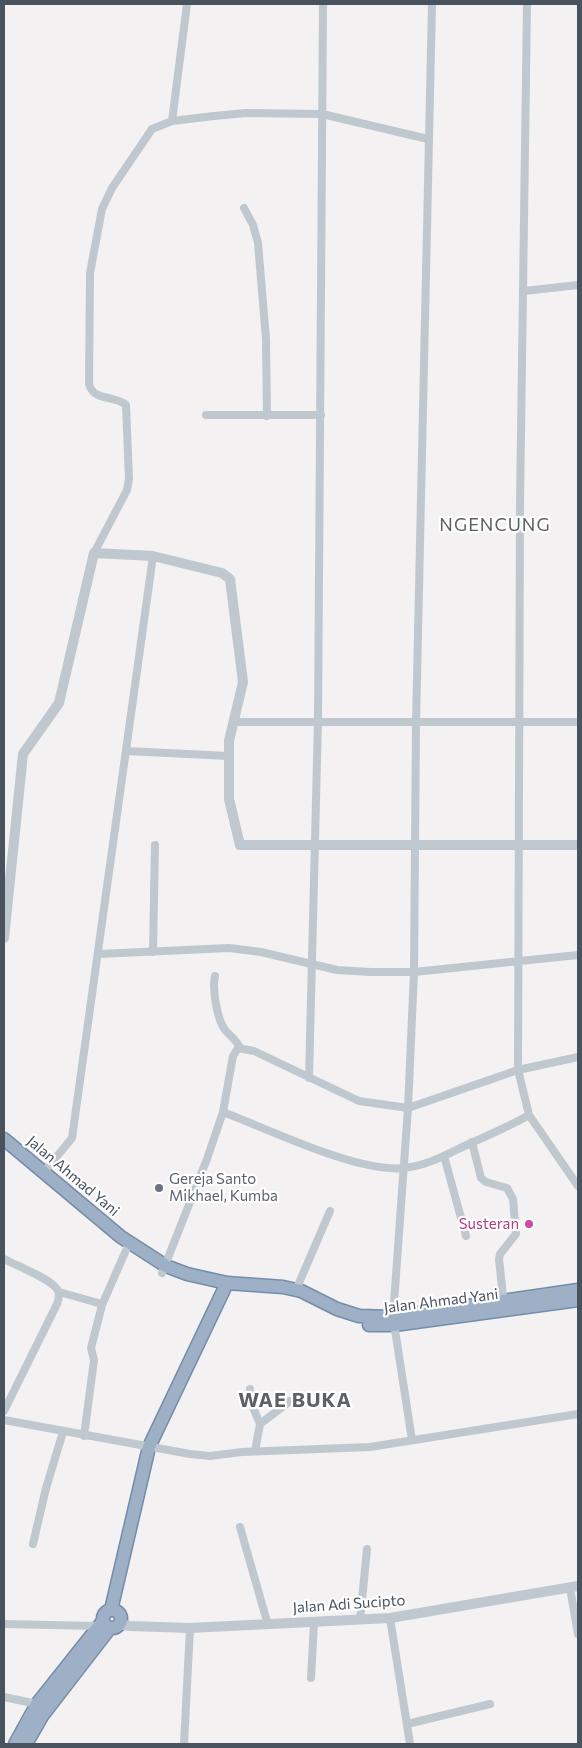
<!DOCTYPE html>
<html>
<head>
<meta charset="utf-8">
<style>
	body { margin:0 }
	#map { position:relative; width:582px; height:1748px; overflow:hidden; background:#f3f1f1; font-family:Commissioner,sans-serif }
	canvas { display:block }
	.frame { position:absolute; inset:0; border:5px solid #49535e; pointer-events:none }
</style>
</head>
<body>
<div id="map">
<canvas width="582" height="1748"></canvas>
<div class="frame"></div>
</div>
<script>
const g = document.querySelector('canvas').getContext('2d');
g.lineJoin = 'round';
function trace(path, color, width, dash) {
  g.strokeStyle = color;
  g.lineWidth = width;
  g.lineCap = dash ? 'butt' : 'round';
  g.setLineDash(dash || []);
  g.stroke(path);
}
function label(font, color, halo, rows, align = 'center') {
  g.font = font + ' Commissioner,sans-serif';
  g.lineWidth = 4.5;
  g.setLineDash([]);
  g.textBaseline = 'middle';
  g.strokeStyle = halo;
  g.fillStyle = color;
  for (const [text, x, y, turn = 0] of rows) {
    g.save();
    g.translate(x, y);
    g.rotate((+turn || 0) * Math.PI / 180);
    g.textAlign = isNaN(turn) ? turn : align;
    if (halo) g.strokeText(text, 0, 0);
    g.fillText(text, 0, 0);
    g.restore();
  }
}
const trunk = new Path2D(`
	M4,1139L121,1237L166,1266L187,1274L227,1283L283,1287L301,1291L337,1309L359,1316L393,1317L578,1290
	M369,1325H394L578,1300
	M111,1610L149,1447L227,1283
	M103 1619a9 9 0 1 1 18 0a9 9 0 1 1-18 0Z
	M15,1744L37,1704L103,1621
	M26,1744L42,1716L110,1628`);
trace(trunk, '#758daa', 15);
trace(new Path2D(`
	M172,121L187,4
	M244,208L253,225L258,243L266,339L267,416
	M524,291L578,285
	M206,415H321
	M94,553L127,490L129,479L126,405C115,395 94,402 89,384L90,273L102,209L112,188L152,129L172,121L214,116L246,113L322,114L428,139
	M233,722H578
	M126,751L229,756
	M153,952L155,845
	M99,954L229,948L261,952L337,970L371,972H414L578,955
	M215,976C212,989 217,1019 225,1030C231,1037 236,1039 240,1048
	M578,1057L518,1070L529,1115L578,1186
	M309,1078L318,721L323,4
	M223,1112C268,1129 358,1173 403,1168C428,1166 449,1153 471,1143C491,1134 510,1126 529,1115
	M472,1142L481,1178L486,1182L507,1188L513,1199L516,1234L500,1254L499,1259L504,1305
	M444,1156L466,1236
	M44,1172L72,1138L153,556
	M4,1259C17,1266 49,1278 57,1289C60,1293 59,1299 57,1304L4,1411
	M162,1273L207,1159L223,1112L233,1056L238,1048L254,1051L359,1101L408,1108L518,1070L520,505L527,4
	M296,1290L330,1211
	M59,1292L102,1304
	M250,1389L252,1405L260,1424
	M4,1420L190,1454L210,1456L242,1452L370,1447L578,1414
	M84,1436L94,1360L91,1348L102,1305L127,1248
	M412,1440L393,1317L408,1108L414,972L416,723L432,4
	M255,1451L260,1424L290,1401
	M240,1527L268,1625
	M33,1544L46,1488L63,1432
	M570,1588L578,1634
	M390,1618L410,1744
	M360,1620L367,1549
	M4,1624L97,1626
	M311,1678L314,1623
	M4,1697L37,1704
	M407,1724L490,1704
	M184,1744L190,1628`), '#bfc8cf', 8);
trace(new Path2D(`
	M4,938L23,754L59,703L94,553L153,556L222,573L230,579L243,682L229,741V799L240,845H578
	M120,1624L129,1626L190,1628L390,1618L578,1586`), '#bfc8cf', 10);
trace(trunk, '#9eb0c6', 12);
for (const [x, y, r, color] of [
	[159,1188,5,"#6b7280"],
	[529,1224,5,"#d1479c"]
]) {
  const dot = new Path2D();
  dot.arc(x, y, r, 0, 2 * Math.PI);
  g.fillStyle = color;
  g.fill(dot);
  trace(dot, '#fff', 2);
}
label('15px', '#49535e', '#fff', [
	["Jalan Ahmad Yani",73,1176,40],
	["Jalan Ahmad Yani",441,1301,-7],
	["Jalan Adi Sucipto",349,1604,-4]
]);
label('15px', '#5b616d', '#fff', [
	["Gereja Santo",169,1179],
	["Mikhael, Kumba",169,1196]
], 'left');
label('15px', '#b23c85', '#fff', [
	["Susteran",519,1224]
], 'right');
g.letterSpacing = '1px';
label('18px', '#5d6166', '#fff', [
	["NGENCUNG",495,525]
]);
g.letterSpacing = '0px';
g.letterSpacing = '1px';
label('bold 20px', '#5d6166', '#fff', [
	["WAE BUKA",295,1400]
]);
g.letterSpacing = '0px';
</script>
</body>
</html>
